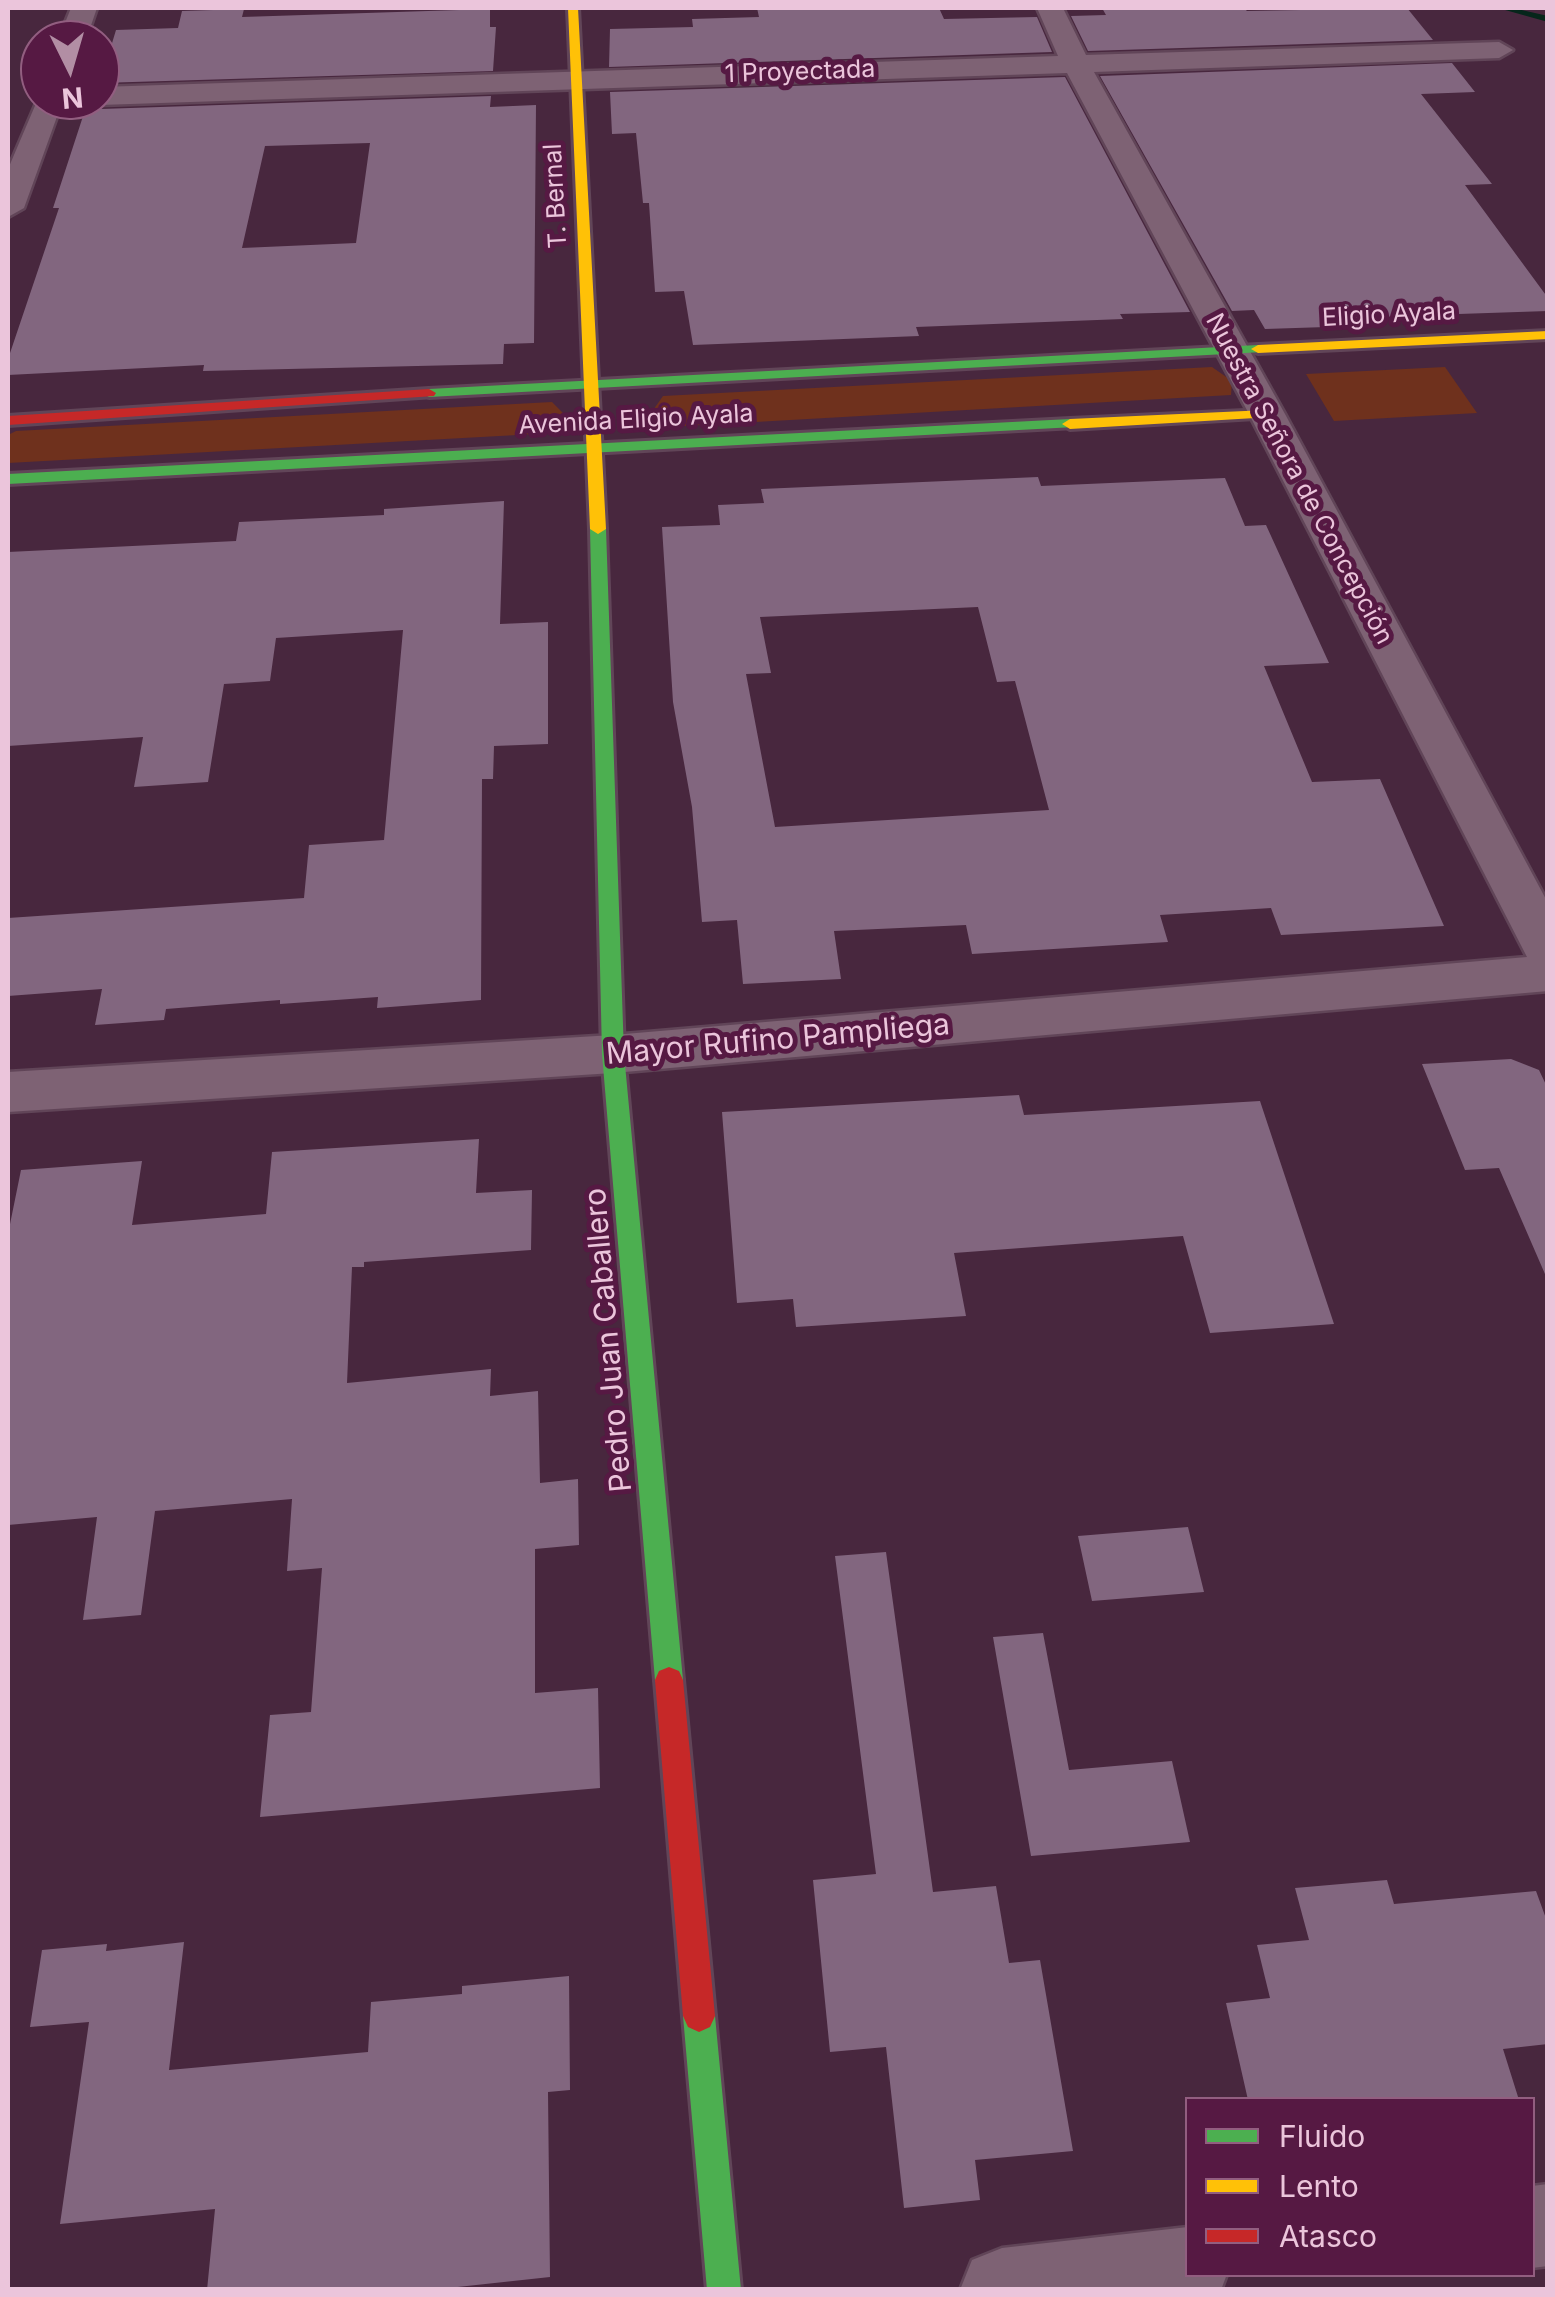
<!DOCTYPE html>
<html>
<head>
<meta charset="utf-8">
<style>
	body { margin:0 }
	#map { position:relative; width:1555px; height:2297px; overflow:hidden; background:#48273e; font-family:Inter,sans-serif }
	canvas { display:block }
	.frame { position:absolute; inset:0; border:10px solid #ebc5db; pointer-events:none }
	.legend { position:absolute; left:1185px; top:2097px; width:350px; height:180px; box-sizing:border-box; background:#561943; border:2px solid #925e80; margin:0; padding:12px 18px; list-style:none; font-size:30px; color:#ebc5db }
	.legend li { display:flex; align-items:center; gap:20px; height:50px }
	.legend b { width:50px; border:2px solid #925e80 }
	.north { position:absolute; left:20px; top:20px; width:100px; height:100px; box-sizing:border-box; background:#561943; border:2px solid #925e80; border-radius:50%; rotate:175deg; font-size:28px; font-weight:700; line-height:40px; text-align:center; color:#ebc5db }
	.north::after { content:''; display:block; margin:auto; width:35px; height:45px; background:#b28ea4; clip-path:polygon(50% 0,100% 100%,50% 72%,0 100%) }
</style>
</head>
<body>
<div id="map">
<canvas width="1555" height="2297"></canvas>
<div class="frame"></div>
<ul class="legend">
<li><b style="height:12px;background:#4caf50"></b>Fluido</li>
<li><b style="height:12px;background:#ffc107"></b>Lento</li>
<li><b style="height:12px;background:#c62828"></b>Atasco</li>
</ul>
<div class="north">N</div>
</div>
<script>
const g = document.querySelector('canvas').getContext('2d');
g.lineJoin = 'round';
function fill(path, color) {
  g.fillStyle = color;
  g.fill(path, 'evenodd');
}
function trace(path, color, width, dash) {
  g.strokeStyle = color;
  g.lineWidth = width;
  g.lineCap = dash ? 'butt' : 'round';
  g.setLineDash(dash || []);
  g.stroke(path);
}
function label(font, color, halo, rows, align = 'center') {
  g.font = font + ' Inter,sans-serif';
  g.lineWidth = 10;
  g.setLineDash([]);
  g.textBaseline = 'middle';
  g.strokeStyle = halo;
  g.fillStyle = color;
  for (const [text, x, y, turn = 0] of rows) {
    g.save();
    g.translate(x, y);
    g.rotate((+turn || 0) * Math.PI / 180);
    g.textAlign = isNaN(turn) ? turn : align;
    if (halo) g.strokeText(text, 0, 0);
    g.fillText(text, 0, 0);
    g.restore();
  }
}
fill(new Path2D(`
	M1212,367L1232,381L1231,395L667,427L651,413L663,396Z
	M1445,367L1477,413L1334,421L1306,374Z
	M552,402L566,416L554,433L8,463V435L16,431Z`), '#6f311d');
fill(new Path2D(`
	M1498,8H1513L1548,16V22Z`), '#06261b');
fill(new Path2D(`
	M757,8H939L944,19L1037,17L1052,52L609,67L610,29L693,27L692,19L759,17Z
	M1102,8H1244L1247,11L1407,8L1433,40L1088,51L1071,16L1106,15Z
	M244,9L242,17L490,9V27H496L493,71L100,83L116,30L178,28L182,11Z
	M1452,63L1475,92L1421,94L1492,184L1465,185L1548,298V311L1399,316L1353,319L1357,326L1265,329L1254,310L1232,311L1100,76Z
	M1065,77L1190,312L1120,314L1123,319L916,327L919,336L693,345L684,291L655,292L649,203H643L636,133L612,134L610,92Z
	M491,96L490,107L536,105L534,343L504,344L503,364L203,371L204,365L8,375V359L59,208H53L87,104L100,109ZM370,143L356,243L242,248L265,146Z
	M1038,477L1041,486L1225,478L1245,526L1266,525L1329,663L1264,666L1312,782L1380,779L1444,926L1281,935L1271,908L1160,915L1168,942L972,954L966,925L834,931L841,979L743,984L737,920L702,922L692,807L673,702L662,527L720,525L718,505L764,503L761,489ZM978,607L997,682L1015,681L1049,810L775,827L746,674L771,673L760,617Z
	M504,501L500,624L548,622V744L494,746L493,779H482L481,1000L377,1008L378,997L280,1004V1000L166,1009L164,1020L95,1025L102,989L8,996V918L304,898L309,845L384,840L403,630L276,638L270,681L224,684L208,782L134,787L143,737L8,746V552L236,541L239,522L384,515V509Z
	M1511,1059L1539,1070L1548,1089V1281L1499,1168L1465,1170L1422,1064Z
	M1019,1095L1024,1115L1260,1101L1334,1324L1210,1333L1183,1236L954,1253L966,1316L796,1327L793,1299L737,1303L722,1112Z
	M479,1139L476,1193L532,1190L531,1250L364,1262V1267H352L347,1383L491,1369L490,1396L538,1391L540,1483L578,1479L579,1545L535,1549V1693L598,1688L600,1788L260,1817L270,1715L311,1712L322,1568L287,1571L292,1499L155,1511L141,1615L83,1620L97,1517L8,1525V1234L21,1170L142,1161L132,1225L266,1214L272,1152Z
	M1188,1527L1204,1592L1092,1601L1078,1536Z
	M886,1552L933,1892L996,1886L1009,1963L1040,1960L1073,2151L975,2160L980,2200L904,2208L886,2047L830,2052L813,1880L876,1874L835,1556Z
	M1043,1633L1069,1770L1172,1761L1190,1842L1031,1856L993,1637Z
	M1387,1880L1394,1904L1536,1891L1548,1924V2044L1503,2049L1519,2100H1248L1226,2003L1270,1998L1257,1945L1309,1940L1295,1888Z
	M184,1942L169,2070L368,2052L371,2002L462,1994V1986L569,1976L570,2090L548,2092L550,2277L430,2290H207L215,2209L60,2224L89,2022L30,2027L42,1950L107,1944L106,1951Z`), '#82667f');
const street = new Path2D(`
	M71,8H97L86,40H58Z
	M1037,8H1063L1086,55L1499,42L1513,50L1499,58L1094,72L1285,414L1548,903V991L613,1073L8,1112V1072L613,1035L1527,957L1249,414L1067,73L100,105L88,100H100V87L1058,56Z
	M40,94V100H63L24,208L8,217V169Z
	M1548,2184V2266L1532,2268V2186Z
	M1188,2227V2274H1227L1221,2290H960L972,2260L1002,2248Z`);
const fast = new Path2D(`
	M1258,345L1263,346V352L429,397L422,393L429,389Z
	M1070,419L1078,424L1075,427L8,484V474Z
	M598,524L606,529L624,1054L683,1680L679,1689L669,1693L659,1689L655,1680L602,1054L590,529Z
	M699,2000L710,2005L715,2016L741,2290H707L683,2016L688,2005Z`);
const slow = new Path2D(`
	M568,8H578L606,529L598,534L590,529Z
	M1548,331V339L1258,353L1251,349L1258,345Z
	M1267,410L1274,414L1272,417L1070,429L1062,424L1070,419Z`);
const jam = new Path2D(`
	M429,389L436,393L434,396L8,425V416Z
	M669,1667L679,1671L683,1680L715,2016L710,2027L699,2032L688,2027L683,2016L655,1680L659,1671Z`);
trace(street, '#614558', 5);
trace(fast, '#614558', 6);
trace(slow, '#614558', 6);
trace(jam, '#614558', 6);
fill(street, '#7e6274');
fill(fast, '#4caf50');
fill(slow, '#ffc107');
fill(jam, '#c62828');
label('25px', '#ebc5db', '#561943', [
	["1 Proyectada",800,72,-2],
	["T. Bernal",556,196,-93],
	["Eligio Ayala",1389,315,-3],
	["Avenida Eligio Ayala",636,420,-3],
	["Nuestra Señora de Concepción",1299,479,62]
]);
label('30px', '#ebc5db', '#561943', [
	["Mayor Rufino Pampliega",778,1040,-5],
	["Pedro Juan Caballero",609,1340,-95]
]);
</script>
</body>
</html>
